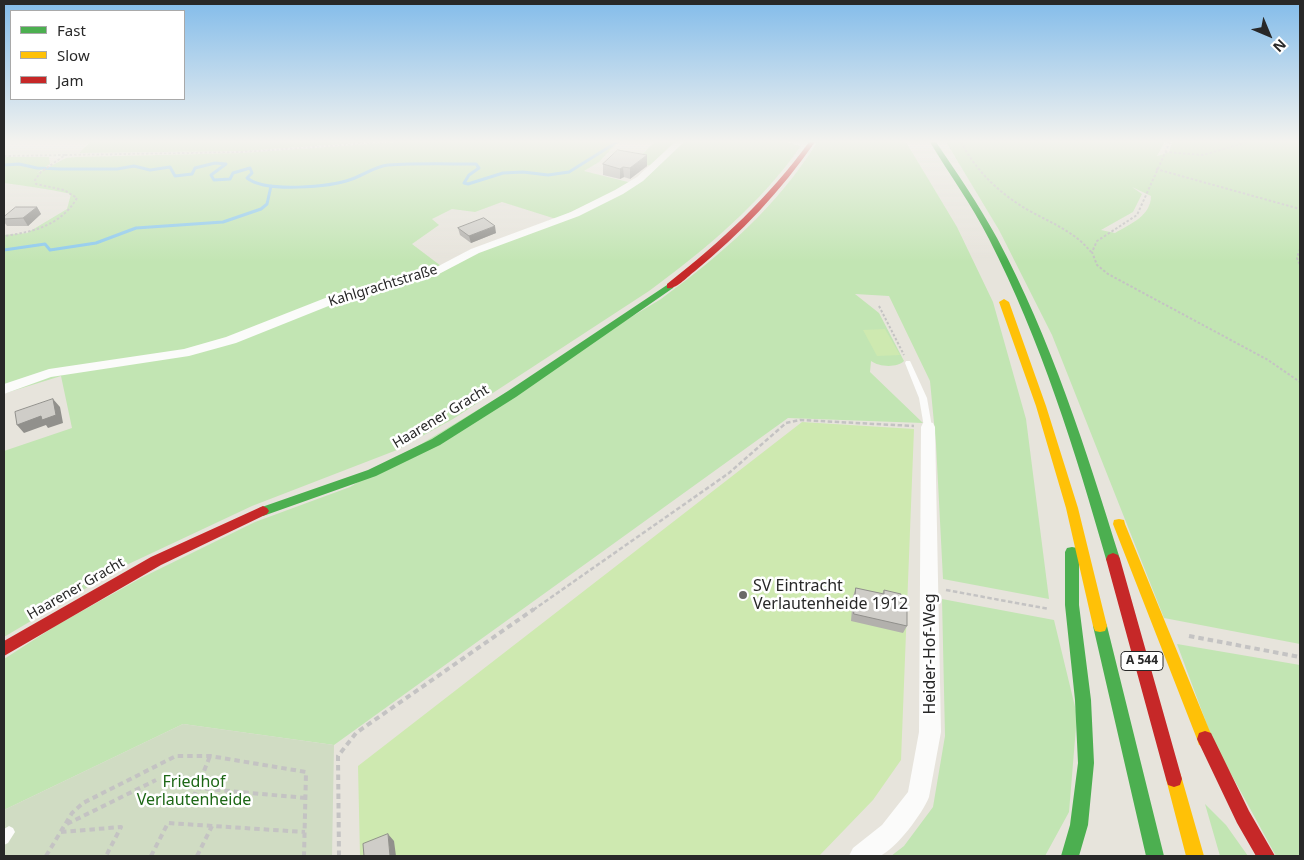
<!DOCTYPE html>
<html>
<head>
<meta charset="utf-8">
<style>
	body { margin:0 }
	#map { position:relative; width:1304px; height:860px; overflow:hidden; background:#e7e4dc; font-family:"Noto Sans",sans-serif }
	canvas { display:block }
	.frame { position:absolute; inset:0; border:5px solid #282828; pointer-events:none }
	.legend { position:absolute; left:10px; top:10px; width:175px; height:90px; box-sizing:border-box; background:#fff; border:1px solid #a9a9a9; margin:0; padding:6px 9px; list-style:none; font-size:15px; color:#282828 }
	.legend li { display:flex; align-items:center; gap:10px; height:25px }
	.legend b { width:25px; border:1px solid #a9a9a9 }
	.north { position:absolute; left:1244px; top:10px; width:50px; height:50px; -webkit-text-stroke:4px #fff; paint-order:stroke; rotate:135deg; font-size:14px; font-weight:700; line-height:20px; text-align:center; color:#282828 }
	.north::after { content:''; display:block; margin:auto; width:18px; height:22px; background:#282828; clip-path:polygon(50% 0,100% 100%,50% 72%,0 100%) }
</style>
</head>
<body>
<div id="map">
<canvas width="1304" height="860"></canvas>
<div class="frame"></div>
<ul class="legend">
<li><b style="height:6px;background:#4caf50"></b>Fast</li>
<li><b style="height:6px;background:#ffc107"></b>Slow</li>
<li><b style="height:6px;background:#c62828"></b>Jam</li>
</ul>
<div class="north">N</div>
</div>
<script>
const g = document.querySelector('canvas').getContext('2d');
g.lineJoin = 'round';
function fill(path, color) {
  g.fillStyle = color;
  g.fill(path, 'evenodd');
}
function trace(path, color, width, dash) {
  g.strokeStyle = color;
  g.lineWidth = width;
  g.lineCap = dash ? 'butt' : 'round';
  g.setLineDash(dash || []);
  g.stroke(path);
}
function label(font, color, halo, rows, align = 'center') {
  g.font = font + ' "Noto Sans",sans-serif';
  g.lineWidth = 5;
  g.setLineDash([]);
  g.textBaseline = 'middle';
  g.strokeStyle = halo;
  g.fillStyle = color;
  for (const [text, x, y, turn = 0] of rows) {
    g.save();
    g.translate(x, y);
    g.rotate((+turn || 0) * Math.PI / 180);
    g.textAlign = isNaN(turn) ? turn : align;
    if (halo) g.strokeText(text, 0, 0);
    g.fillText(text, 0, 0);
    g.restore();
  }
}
fill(new Path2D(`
	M90,142H374L244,151L79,153Z
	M396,142H618L599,162L584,171L632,183L556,219L502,202L475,212L452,209L432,219L439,225L412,244L441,266L431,272L185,351L48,372L4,387V235L27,233L67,209L71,194C48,189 26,186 4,183V157H49L50,164L37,173L66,158L75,157L242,153Z
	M655,142H677L652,166L634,162Z
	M683,142H787L801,146C761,203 705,250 649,291L453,419L397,450L252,506L120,568L4,637V451L72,428L61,376L6,393L4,391L49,376L185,355L344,298L436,275L477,253L577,214L643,180Z
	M817,142H906L957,227L993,302L1026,419L1049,599L943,579L936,444L930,381L889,296L855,294L879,313L904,361C897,368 879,367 871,361L870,372L923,423L788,418L334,745L183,724L4,810V659L57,625L141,578L255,522L350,487L661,299C720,256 779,205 817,142Z
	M946,142H1165L1157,156L1169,152L1172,142H1300V644L1164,618L1052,335L999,230ZM1132,187L1151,196C1151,216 1130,224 1115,233L1101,230L1133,212L1142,194Z
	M942,599L1054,620L1077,715L1069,812L1045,856H891L904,846L933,807L945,736Z
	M1177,644L1300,665V856H1276L1213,741Z
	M1205,804L1226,825L1248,856H1220Z`), '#c2e5b3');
fill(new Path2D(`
	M183,724L334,745L332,856H4V810Z`), '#d0dcc3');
fill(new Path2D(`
	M885,329L900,355L877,356L863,330Z
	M802,422L914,429L901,760L873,800L819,856H360L358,766Z`), '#cee9b0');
trace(new Path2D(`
	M4,165L19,164L37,168L61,169H117L134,166L150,170L170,167L175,176L192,174L195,168L215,163L226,164L211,175L214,180L230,179L233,173L250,168L252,173L247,178C266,193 330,187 352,179C363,175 376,166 388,165C417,163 447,164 476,164L479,168L469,175L464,183L468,184L503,173L523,172L548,175L569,172L617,142
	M4,250L45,244L50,250L96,243L136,228L223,222L261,209L267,204L271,186`), '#8cc9ed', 3);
trace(new Path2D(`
	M961,142C976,171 1000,194 1028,210C1051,223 1074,231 1091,252
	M1170,142L1137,215L1097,241L1092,252L1097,265L1108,274L1268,360L1300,382
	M1165,152L1203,155L1248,142
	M65,155L243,152L385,142
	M4,156L65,155L41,172L35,180L36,184L64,190L77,198C61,225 34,232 4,236
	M1156,169L1300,209
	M1300,249L1297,258L1300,265
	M879,306L904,355`), '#c4c3c3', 2, [2.5, 2]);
trace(new Path2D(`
	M946,590L1049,609
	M533,610L729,473L786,423L800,420L914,426`), '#c4c3c3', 2.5, [4.5, 2.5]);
trace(new Path2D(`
	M1189,636L1300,657
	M196,788L306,798
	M190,806L210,756
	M67,824L156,780
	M61,832L121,827L106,856
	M46,856L72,813L83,803L176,756H210L306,772L304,856
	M151,856L168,823L305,832
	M197,856L212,826
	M339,856L338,756L356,733L534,609`), '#c4c3c3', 4, [5.5, 4]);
fill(new Path2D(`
	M906,361H910L911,363L927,398L932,427L931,429L928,430L924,427L919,398L905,363Z
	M9,826L13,828L15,832L8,843L4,845V829Z`), '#fbfbfa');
fill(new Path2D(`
	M675,142H684L643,181L623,194L579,216L479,253L437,275L346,299L236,343L189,356L51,377L4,394V384L49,369L184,349L226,337L338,293L429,271L471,249L571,212L615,190L637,177Z
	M928,422L933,423L935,427L941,732L929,797C923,813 896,849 880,856C872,859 858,856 849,856L853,848L882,825L908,792L919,732L921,427L923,423Z`), '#fbfbfa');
fill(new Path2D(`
	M930,142H936C957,173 979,205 997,238C1051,339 1086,449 1120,559L1118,563L1113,565L1108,563L1106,559C1075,450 1041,341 989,239C972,205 949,174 930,142Z
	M670,283L674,286L673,288L516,397L440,445L376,476L263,516L259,514L257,511L259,508L368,470L432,439L508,391Z
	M1072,547L1077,548L1079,552V605L1091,700L1094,763L1088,825L1079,856H1061L1070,825L1078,763L1075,700L1065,605V552L1067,548Z
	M1100,620L1105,621L1107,626L1164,856H1146L1093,626L1095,621Z`), '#4caf50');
fill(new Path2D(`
	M1004,299L1009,302L1046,406L1078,508L1107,626L1105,631L1100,632L1095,631L1093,626L1066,508L1036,406L999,302Z
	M1119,519L1124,520L1125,524L1213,739L1211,745L1205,747L1199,745L1197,739L1113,524L1114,520Z
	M1174,771L1180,773L1182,779L1204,856H1186L1166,779L1168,773Z`), '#ffc107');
fill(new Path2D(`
	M809,142H815C781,191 741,233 695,271C688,276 676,290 667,288V284C721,242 769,197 809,142Z
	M263,506L267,508L269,511L267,514L161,565L4,656V641L151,557Z
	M1113,553L1118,555L1120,559L1182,779L1180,785L1174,787L1168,785L1166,779L1106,559L1108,555Z
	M1205,731L1211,733L1249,811L1275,856H1256L1237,823L1197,739L1199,733Z`), '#c62828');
fill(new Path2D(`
	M603,164L647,166L630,179L624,177L620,179L603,175Z
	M37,207L41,214L28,226H7L4,222V217Z
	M458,228L496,233L471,243L460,235Z
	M856,588L882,594L884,590L901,603L907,626L903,633L851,621L853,596Z`), '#b2b0ac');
fill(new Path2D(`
	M647,155V166L630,179V168Z
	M623,167L624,177L620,179V169Z
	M37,207L41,214L28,226L23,218Z
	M495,226L496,233L471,243L469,236Z
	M53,399L60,407L63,423L48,428L46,425L24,433L17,425Z
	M388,834L394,841L396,856H390Z`), '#91908c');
const building = new Path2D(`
	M618,150L647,155L630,168L623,167L620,169L603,164Z
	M16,207H37L23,218L4,219V217Z
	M484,218L495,226L469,236L458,228Z
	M53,399L56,415L42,420L41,416L17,425L15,412Z
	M856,588L884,594V590L901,594V603L907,604V626L854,614Z
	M388,834L390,856H364L363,844Z`);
fill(building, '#cfcdc8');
trace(building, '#91908c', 1);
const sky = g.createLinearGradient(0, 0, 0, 262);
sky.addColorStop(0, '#83bcea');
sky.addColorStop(0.54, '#f4f3ef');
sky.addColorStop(1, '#f4f3ef00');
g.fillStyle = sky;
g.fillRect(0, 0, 1304, 262);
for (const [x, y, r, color] of [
	[743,595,5,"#6b6a67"]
]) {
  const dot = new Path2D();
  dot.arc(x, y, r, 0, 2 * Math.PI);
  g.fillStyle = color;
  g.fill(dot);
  trace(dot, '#fff', 2);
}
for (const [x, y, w] of [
	[1142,661,42]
]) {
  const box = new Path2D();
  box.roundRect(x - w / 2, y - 9.5, w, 19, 4);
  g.fillStyle = '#fff';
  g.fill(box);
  trace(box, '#282828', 1);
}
label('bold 12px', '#282828', null, [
	["A 544",1142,661]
]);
label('14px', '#282828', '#fff', [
	["Kahlgrachtstraße",383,286,-17],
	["Haarener Gracht",441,417,-31],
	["Haarener Gracht",76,589,-30]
]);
label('16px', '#282828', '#fff', [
	["SV Eintracht",753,586],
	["Verlautenheide 1912",753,604]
], 'left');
label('16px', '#282828', '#fff', [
	["Heider-Hof-Weg",930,654,-90]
]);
label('16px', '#1d6716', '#fff', [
	["Friedhof",194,782],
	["Verlautenheide",194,800]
]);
</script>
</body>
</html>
